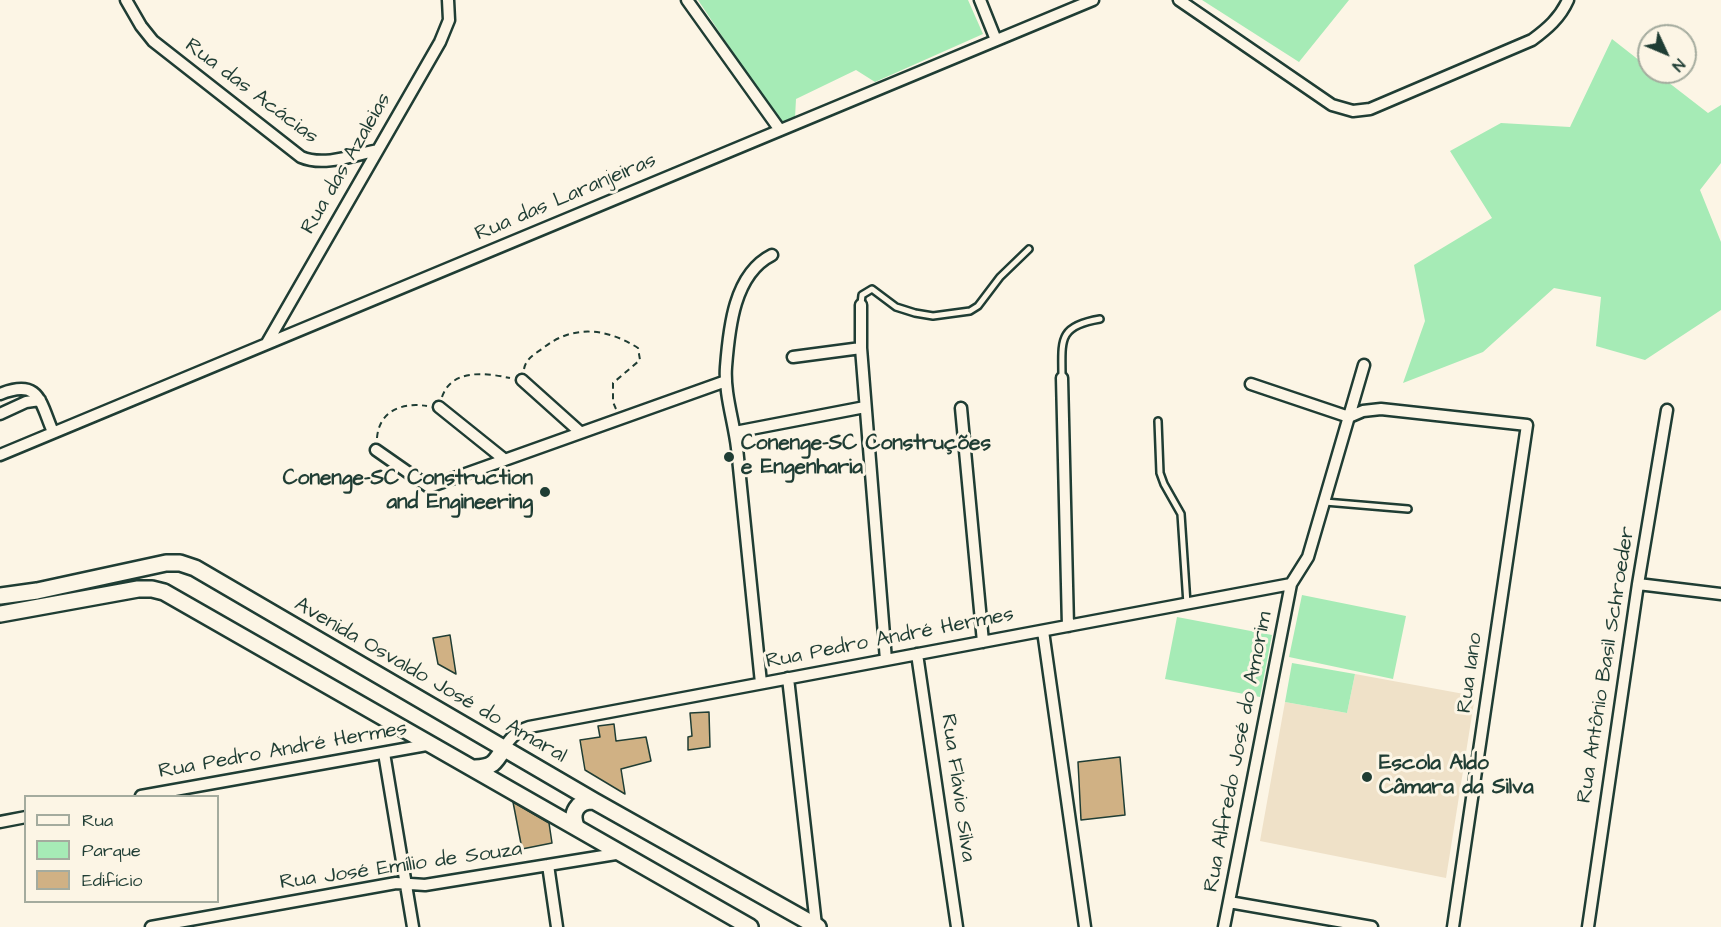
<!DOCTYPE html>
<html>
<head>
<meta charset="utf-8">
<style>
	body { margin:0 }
	#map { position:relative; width:1721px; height:927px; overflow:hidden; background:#fcf5e5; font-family:"Architects Daughter",sans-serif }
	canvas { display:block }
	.legend { position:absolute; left:24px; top:795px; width:195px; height:108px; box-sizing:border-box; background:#fcf5e5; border:2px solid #a4ab9e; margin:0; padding:8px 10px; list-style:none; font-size:18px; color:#1f3d34 }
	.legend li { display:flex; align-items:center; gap:12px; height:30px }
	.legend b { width:30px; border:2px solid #a4ab9e }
	.north { position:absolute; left:1637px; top:24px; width:60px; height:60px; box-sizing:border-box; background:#fcf5e5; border:2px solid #a4ab9e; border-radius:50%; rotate:134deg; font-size:16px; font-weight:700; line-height:24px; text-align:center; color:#1f3d34 }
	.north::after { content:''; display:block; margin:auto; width:21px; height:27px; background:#1f3d34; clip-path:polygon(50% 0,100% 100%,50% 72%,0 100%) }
</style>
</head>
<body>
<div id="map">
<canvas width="1721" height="927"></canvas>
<ul class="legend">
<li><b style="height:8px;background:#fcf5e5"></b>Rua</li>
<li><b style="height:16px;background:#a6ebb6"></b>Parque</li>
<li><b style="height:16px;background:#d0b184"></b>Edifício</li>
</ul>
<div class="north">N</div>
</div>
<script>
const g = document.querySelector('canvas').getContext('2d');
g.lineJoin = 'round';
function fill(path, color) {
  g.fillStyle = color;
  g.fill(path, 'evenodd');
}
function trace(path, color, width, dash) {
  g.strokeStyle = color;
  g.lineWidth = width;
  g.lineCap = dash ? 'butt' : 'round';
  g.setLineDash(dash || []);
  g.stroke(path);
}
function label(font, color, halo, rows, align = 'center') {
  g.font = font + ' "Architects Daughter",sans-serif';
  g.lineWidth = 6;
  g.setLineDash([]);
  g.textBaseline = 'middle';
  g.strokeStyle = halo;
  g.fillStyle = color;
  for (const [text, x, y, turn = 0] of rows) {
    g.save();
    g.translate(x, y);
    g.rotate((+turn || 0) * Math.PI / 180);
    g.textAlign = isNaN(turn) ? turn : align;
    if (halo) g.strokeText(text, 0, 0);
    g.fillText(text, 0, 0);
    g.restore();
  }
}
fill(new Path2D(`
	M1355,674L1475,696L1446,878L1260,841L1285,702L1347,713Z`), '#efe1c8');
fill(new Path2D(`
	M698,0H968L983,34L875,82L856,70L796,99L795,118L780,123Z
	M1202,0H1349L1299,62Z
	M1612,39L1649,68V72H1655L1708,113L1721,105V163L1700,190L1721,242V310L1645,360L1596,346L1601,297L1554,288L1483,352L1403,383L1425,321L1414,265L1492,218L1450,151L1501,123L1570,127Z
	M1302,595L1406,616L1393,679L1289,657Z
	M1177,617L1272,635L1260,697L1165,679Z
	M1292,663L1355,674L1347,713L1285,702Z`), '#a6ebb6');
const building = new Path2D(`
	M450,635L456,674L438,664L433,638Z
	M709,712L710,747L688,750V737L692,736L690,713Z
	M614,724L616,741L646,737L651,761L621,769L625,794L585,770L580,740L600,737L598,726Z
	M1120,757L1125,815L1081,820L1078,762Z
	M513,802L549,823L552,843L522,849Z`);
fill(building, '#d0b184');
trace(building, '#1f3d34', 1.5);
const lane = new Path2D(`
	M861,304L862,295L872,289L896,307L915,313L933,316L970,311L978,306L1000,277L1029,249
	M1062,378C1062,341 1057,326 1100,319
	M1158,421L1160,473L1164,484L1181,514L1187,604
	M1325,502L1408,509`);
const street = new Path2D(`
	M126,0L141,26L153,41L301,157C324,167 354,155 378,150
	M687,0L780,130
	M980,0L996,40
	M1179,0L1332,105L1353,111L1370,109L1532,40C1547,29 1560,18 1568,0
	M861,305V348L886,660
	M267,343L440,42L449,20L448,0
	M793,357L861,348
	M1062,378L1068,626
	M522,380L580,432
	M1251,384L1349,417L1363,411L1381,409L1527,425L1453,927
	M0,394C40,378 40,402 53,432
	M439,407L505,460
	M961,408L983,642
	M0,414L26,402L40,400
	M735,432L865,407
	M376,450L429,487L726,381
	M0,455L1093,0
	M1638,584L1721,594
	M1043,631L1085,927
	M917,654L957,927
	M788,678L816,925
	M761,683C753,605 745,526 737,448C734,422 724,393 726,367C729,328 734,274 772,255
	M504,748C511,737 517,731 529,727L1291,584
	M384,753L413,927
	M141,796L432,744
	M0,822L26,817
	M548,865L557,927
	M1229,902L1372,927
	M151,927L396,883L425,885L622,853
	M1224,927L1291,584L1308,557L1364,365
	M1588,927L1638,584L1667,410`);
const secondary = new Path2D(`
	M0,596L37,591L166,563H180L195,568L594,801L818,927
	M0,614L138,589H152L164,592L750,927
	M475,768C493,767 495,763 504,748
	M577,828C569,813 578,800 594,801`);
trace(lane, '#1f3d34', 10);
trace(street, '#1f3d34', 15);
trace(secondary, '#1f3d34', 20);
trace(new Path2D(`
	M524,369C526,359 533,355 542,349C572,324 607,328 638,348L640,360L613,383V402L616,409
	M442,397C452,368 486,373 510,378
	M377,438C379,411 402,402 427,406`), '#1f3d34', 2, [6, 4.5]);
trace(lane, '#fcf5e5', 5);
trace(street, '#fcf5e5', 10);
trace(secondary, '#fcf5e5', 15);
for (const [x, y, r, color] of [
	[729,457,6,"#1f3d34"],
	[545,492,6,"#1f3d34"],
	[1367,777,6,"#1f3d34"]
]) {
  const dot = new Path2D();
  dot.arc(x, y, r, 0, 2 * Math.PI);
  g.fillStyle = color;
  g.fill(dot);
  trace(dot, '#fcf5e5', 2);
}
label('21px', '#1f3d34', '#fcf5e5', [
	["Rua das Acácias",251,92,37],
	["Rua das Azaleias",347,164,-60],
	["Rua das Laranjeiras",566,198,-23],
	["Rua Pedro André Hermes",890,639,-11],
	["Rua Antônio Basil Schroeder",1607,665,-81],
	["Rua Iano",1471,673,-82],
	["Avenida Osvaldo José do Amaral",430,681,30],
	["Rua Pedro André Hermes",283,751,-10],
	["Rua Alfredo José do Amorim",1239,752,-79],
	["Rua Flávio Silva",957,788,82],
	["Rua José Emílio de Souza",401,867,-8]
]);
label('bold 21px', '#1f3d34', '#fcf5e5', [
	["Conenge-SC Construções",741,445],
	["e Engenharia",741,469],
	["Conenge-SC Construction",533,480,"right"],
	["and Engineering",533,504,"right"],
	["Escola Aldo",1379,765],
	["Câmara da Silva",1379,789]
], 'left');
</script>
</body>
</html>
